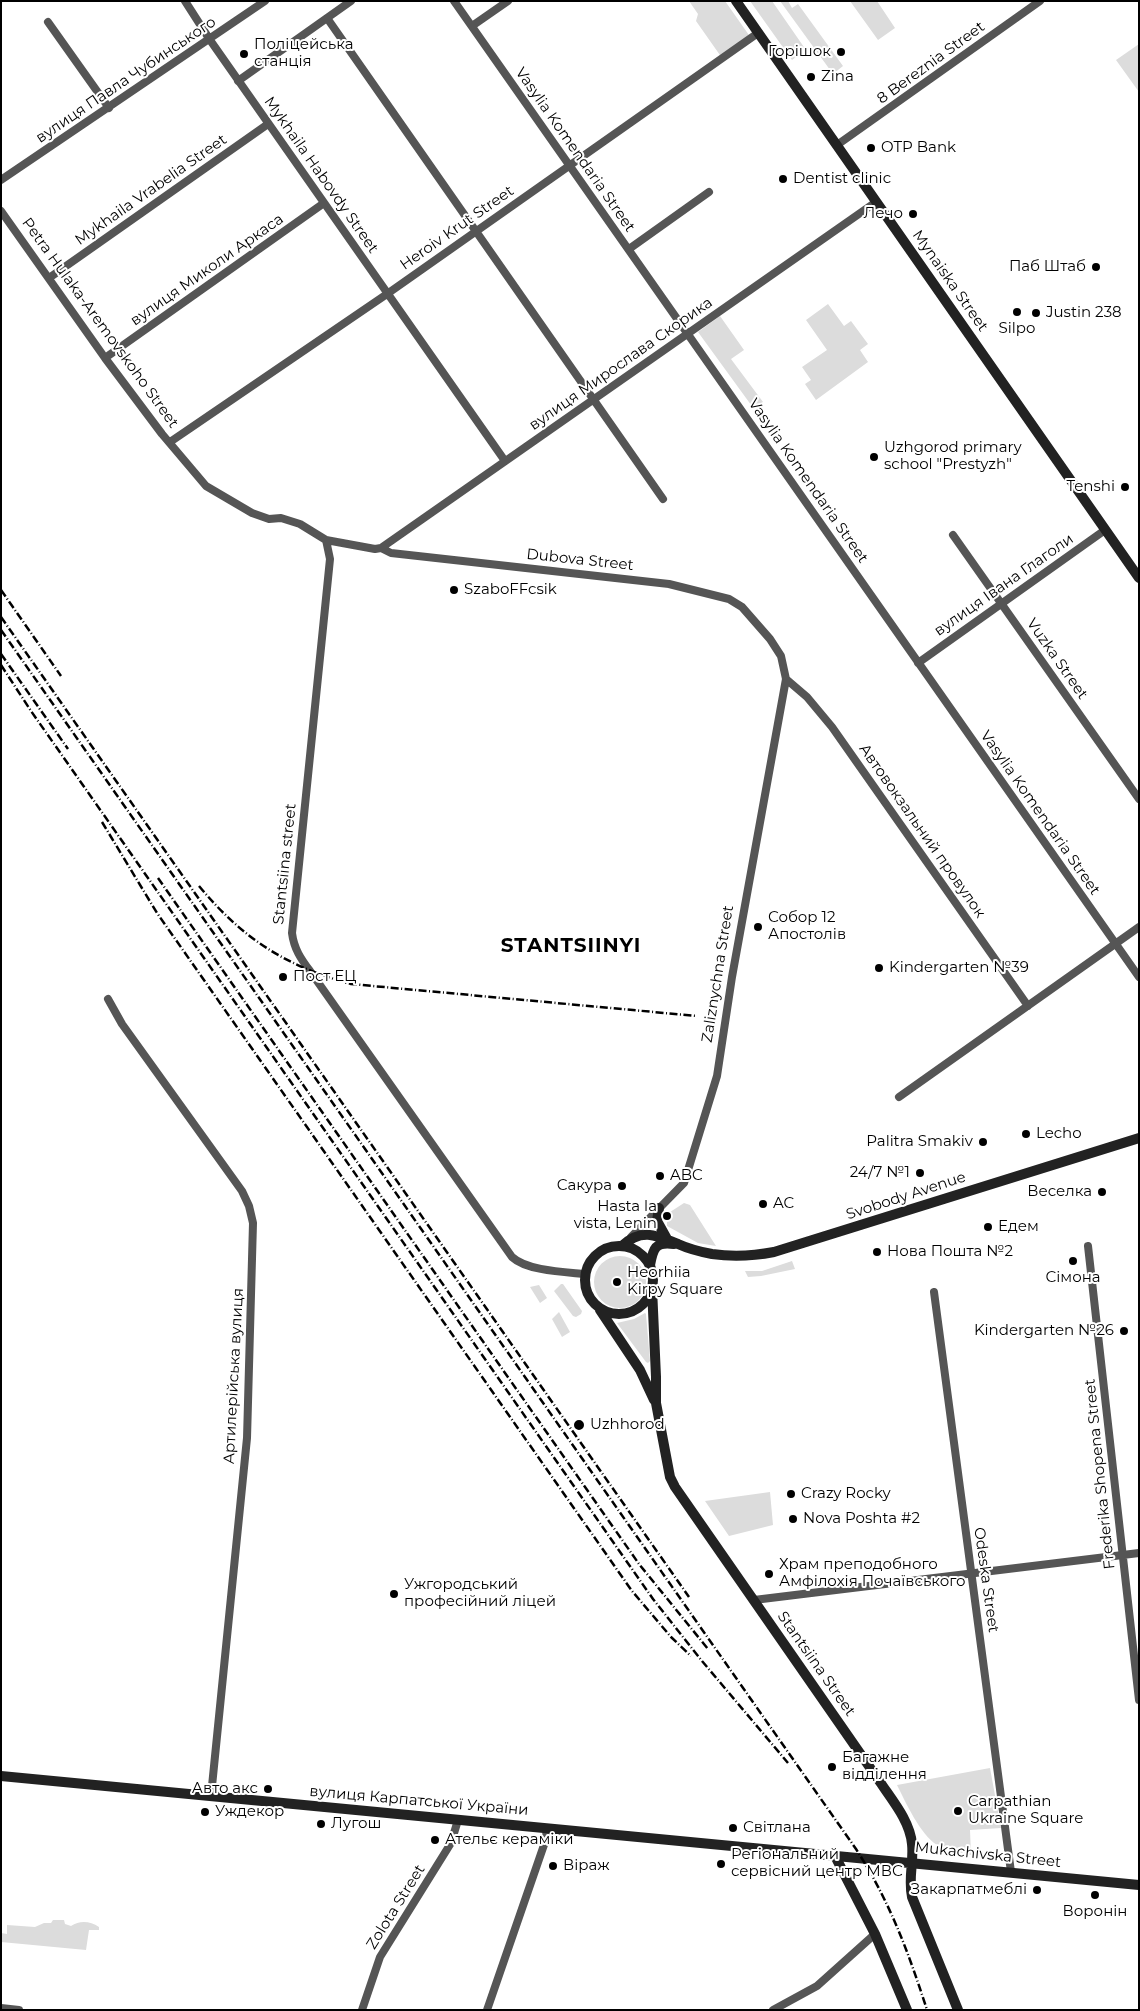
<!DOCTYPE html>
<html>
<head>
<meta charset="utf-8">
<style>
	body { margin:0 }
	#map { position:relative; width:1140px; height:2011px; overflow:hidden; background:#fff; font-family:Montserrat,sans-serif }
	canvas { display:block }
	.frame { position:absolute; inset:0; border:2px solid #000; pointer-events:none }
</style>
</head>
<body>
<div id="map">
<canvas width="1140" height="2011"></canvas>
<div class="frame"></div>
</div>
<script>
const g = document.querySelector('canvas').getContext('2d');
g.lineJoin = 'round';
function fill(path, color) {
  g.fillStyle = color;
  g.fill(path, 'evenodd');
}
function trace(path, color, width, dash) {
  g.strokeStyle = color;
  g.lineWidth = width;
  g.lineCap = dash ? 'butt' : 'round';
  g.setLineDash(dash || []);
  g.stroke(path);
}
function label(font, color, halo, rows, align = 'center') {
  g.font = font + ' Montserrat,sans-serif';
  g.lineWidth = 4;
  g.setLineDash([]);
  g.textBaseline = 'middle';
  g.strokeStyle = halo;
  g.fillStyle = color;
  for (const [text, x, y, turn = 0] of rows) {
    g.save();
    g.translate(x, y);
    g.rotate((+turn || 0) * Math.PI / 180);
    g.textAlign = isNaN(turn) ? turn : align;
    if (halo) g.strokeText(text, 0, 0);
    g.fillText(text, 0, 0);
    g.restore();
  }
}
fill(new Path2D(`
	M689,1H725L751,38L722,58L696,21L698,14Z
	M750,1H772L806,50L792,60Z
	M780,1H788L792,8L798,4L843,66L833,74Z
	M850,1H877L895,28L878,40Z
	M1139,44V92L1116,60Z
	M828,304L844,326L851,321L868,344L860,350L868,362L816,400L805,384L811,380L802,367L827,350L806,320Z
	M720,316L744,350L731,359L763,402L754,409L698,332Z
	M684,1203L690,1205L716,1246L698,1243L667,1226V1214Z
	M594 1282a26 26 0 1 1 52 0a26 26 0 1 1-52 0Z
	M792,1261L795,1269L761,1276L748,1277L745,1271H762Z
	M561,1284H563L582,1311L581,1314L576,1317L573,1316L554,1291Z
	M539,1285L547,1298L540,1303L530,1287Z
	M559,1312L570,1332L562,1337L552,1319Z
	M645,1313L646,1314L650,1361L648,1363L646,1362L617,1323L634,1319Z
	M770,1492L773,1525L729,1536L705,1501Z
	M990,1768L1001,1828L970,1830L971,1855C960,1852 946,1851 937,1845C920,1834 906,1803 897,1785Z
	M53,1920H64L65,1924L71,1926C80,1920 90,1921 99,1927V1930H89L86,1950L1,1942V1933L7,1934V1925L35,1927L44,1923H51Z`), '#dcdcdc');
trace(new Path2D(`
	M185,1L210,40L505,461
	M454,1L1139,977
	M327,18L663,499
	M48,22L109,108
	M472,26L508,1
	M238,81L351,1
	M837,145L1040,1
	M1,180L265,1
	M1,211L105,358L162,434L206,486L252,513L269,519L281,518L300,524L326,540L375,549L381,548L391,553L669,584L729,599L742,607L770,639L781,656L786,679L732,977L717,1076L684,1183L631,1237
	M629,249L709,192
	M49,278L268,124
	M105,358L324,203
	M170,442L387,294L758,33
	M953,535L1139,799
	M326,540L330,559L292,933C294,949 301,959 310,971L512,1257C527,1271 565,1272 585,1274
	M381,548L876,202
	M918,663L1105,530
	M786,679L807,697L832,727L1028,1006
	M108,999L122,1024L242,1191L249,1206L253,1223L247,1438L211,1796
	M899,1097L1139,927
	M1088,1246L1139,1700
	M934,1292L1011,1872
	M754,1600L1139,1553
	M1,2008L19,2010
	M362,2010L380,1957L451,1843L458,1820
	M487,2010L545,1842L547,1829
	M773,2010L817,1986L875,1934`), '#555', 8);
trace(new Path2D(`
	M736,1L1139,578
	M659,1208L657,1221L667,1239
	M585 1280a34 34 0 1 1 68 0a34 34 0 1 1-68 0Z
	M622,1246C641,1228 656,1235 678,1244C689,1249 701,1252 712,1254C733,1257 753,1256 774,1252L1139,1138
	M650,1265C653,1249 655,1241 674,1244
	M652,1288L656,1377V1403L670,1477L675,1487L880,1782C892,1800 910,1821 912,1844C914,1862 908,1878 912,1897L958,2010
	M600,1310L640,1370L654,1400
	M1,1776L1139,1885
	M835,1856L875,1934L907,2010`), '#222', 10);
trace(new Path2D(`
	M1,590L61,676
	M1,617L689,1597
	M1,630L856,1849C890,1902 908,1951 927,2010
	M1,654L68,749
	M1,665L31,711L653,1599L702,1661L788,1763
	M102,822L157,913L632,1591L671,1637L691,1656
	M158,878L639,1564L708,1649
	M199,886C242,938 285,966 351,984L697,1016`), '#000', 2.5, [8, 2.5, 1, 2.5]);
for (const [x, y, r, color] of [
	[841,52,5,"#000"],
	[244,54,5,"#000"],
	[811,77,5,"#000"],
	[871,148,5,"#000"],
	[783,179,5,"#000"],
	[913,214,5,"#000"],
	[1096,267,5,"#000"],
	[1017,312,5,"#000"],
	[1036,313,5,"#000"],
	[874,457,5,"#000"],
	[1125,487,5,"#000"],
	[454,590,5,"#000"],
	[758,927,5,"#000"],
	[879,968,5,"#000"],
	[283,977,5,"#000"],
	[1026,1134,5,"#000"],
	[983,1142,5,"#000"],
	[920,1173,5,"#000"],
	[660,1176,5,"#000"],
	[622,1186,5,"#000"],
	[1102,1192,5,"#000"],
	[763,1204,5,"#000"],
	[667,1216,5,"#000"],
	[988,1227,5,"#000"],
	[877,1252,5,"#000"],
	[1073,1261,5,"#000"],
	[617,1282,5,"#000"],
	[1124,1331,5,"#000"],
	[579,1425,6,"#000"],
	[791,1494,5,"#000"],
	[793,1519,5,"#000"],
	[769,1574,5,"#000"],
	[394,1594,5,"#000"],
	[832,1767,5,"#000"],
	[268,1789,5,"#000"],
	[958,1811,5,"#000"],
	[205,1812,5,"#000"],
	[321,1824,5,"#000"],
	[733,1828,5,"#000"],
	[435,1840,5,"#000"],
	[721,1864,5,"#000"],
	[553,1866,5,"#000"],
	[1037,1890,5,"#000"],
	[1095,1895,5,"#000"]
]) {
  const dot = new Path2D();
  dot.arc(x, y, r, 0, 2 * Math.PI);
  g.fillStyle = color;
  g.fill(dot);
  trace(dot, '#fff', 2);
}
label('15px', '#000', '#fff', [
	["Поліцейська",254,45],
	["станція",254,62],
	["Горішок",831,52,"right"],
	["Zina",821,77],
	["OTP Bank",881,148],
	["Dentist clinic",793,179],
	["Лечо",903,214,"right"],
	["Паб Штаб",1086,267,"right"],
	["Justin 238",1046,313],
	["Silpo",1017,329,"center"],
	["Uzhgorod primary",884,448],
	["school \"Prestyzh\"",884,465],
	["Tenshi",1115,487,"right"],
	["SzaboFFcsik",464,590],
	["Собор 12",768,918],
	["Апостолів",768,935],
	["Kindergarten №39",889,968],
	["Пост ЕЦ",293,977],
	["Lecho",1036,1134],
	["Palitra Smakiv",973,1142,"right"],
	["24/7 №1",910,1173,"right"],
	["ABC",670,1176],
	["Сакура",612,1186,"right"],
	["Веселка",1092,1192,"right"],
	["AC",773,1204],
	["Hasta la",657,1207,"right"],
	["vista, Lenin",657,1224,"right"],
	["Едем",998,1227],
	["Нова Пошта №2",887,1252],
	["Heorhiia",627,1273],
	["Kirpy Square",627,1290],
	["Сімона",1073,1278,"center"],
	["Kindergarten №26",1114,1331,"right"],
	["Uzhhorod",590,1425],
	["Crazy Rocky",801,1494],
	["Nova Poshta #2",803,1519],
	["Храм преподобного",779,1565],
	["Амфілохія Почаївського",779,1582],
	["Ужгородський",404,1585],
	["професійний ліцей",404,1602],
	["Багажне",842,1758],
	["відділення",842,1775],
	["Авто акс",258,1789,"right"],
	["Carpathian",968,1802],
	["Ukraine Square",968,1819],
	["Уждекор",215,1812],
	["Лугош",331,1824],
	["Світлана",743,1828],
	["Ательє кераміки",445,1840],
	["Регіональний",731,1855],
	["сервісний центр МВС",731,1872],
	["Віраж",563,1866],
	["Закарпатмеблі",1027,1890,"right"],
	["Воронін",1095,1912,"center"]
], 'left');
label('15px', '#000', '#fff', [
	["8 Bereznia Street",931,63,-36],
	["вулиця Павла Чубинського",126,80,-34],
	["Vasylia Komendaria Street",575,150,55],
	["Mykhaila Habovdy Street",321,175,55],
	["Mykhaila Vrabelia Street",151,190,-35],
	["Heroiv Krut Street",457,228,-35],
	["вулиця Миколи Аркаса",207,270,-35],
	["Mynaiska Street",950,281,55],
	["Petra Hulaka-Aremovskoho Street",100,323,54],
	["вулиця Мирослава Скорика",621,364,-35],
	["Vasylia Komendaria Street",808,481,55],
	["Dubova Street",580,560,6],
	["вулиця Івана Глаголи",1004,585,-35],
	["Vuzka Street",1057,659,55],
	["Vasylia Komendaria Street",1040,813,55],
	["Автовокзальний провулок",922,831,55],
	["Stantsiina street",285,864,-84],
	["Zaliznychna Street",718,974,-81],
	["Svobody Avenue",906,1196,-18],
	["Артилерійська вулиця",234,1376,-87],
	["Frederika Shopena Street",1100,1474,-96],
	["Odeska Street",986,1580,82],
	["Stantsiina Street",816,1664,55],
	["вулиця Карпатської України",419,1801,5],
	["Mukachivska Street",988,1855,6],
	["Zolota Street",396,1907,-58]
]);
g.letterSpacing = '1px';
label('bold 20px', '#000', '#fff', [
	["STANTSIINYI",571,946]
]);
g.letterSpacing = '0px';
</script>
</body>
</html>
